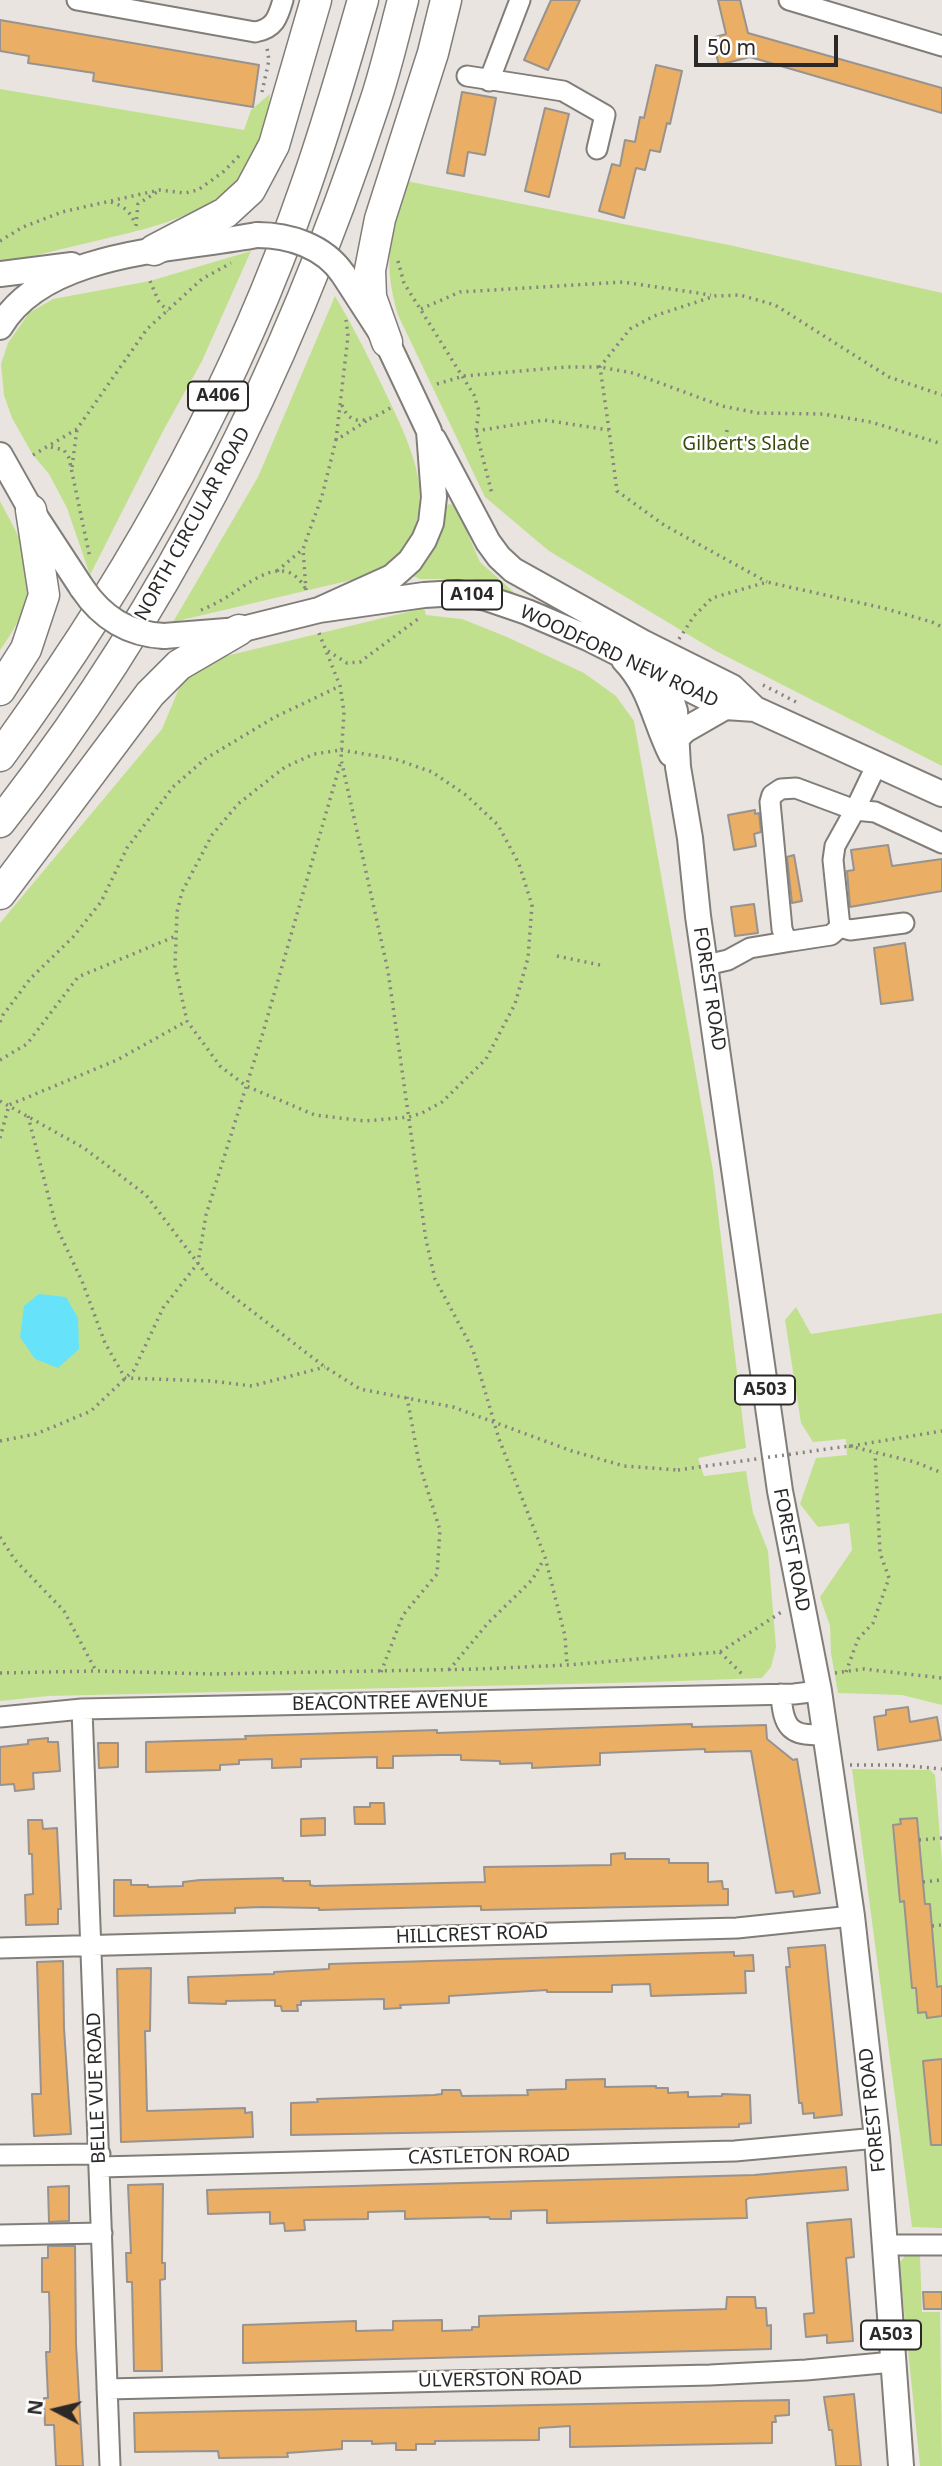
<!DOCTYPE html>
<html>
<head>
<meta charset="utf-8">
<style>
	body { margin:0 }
	#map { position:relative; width:942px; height:2466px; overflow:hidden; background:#e9e4df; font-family:"Noto Sans",sans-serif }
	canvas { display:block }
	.north { position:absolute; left:21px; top:2375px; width:70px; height:70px; -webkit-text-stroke:5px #fff; paint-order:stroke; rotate:277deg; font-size:19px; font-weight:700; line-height:28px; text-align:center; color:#2b2928 }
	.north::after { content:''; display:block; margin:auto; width:24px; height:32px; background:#2b2928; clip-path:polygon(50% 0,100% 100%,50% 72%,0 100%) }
	.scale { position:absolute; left:694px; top:35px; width:144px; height:32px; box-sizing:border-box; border:4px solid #2b2928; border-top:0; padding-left:9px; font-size:21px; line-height:24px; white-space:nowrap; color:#2b2928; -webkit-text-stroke:5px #fff; paint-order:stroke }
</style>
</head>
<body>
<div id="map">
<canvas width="942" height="2466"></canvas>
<div class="north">N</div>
<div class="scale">50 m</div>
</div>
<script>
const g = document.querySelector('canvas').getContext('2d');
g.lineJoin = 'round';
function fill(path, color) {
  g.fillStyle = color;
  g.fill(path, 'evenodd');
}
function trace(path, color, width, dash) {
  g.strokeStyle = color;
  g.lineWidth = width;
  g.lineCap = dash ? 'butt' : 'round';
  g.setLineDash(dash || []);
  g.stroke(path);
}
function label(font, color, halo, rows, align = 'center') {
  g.font = font + ' "Noto Sans",sans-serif';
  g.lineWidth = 5;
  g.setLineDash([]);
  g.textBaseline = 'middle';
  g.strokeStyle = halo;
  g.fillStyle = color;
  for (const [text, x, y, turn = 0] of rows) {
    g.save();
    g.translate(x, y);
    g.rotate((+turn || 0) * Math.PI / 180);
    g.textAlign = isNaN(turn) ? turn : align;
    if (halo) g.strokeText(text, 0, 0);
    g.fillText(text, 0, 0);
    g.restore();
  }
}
fill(new Path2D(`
	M0,89L244,130L251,110L270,94C268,107 268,123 264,136C238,210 166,224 100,240C66,248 33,256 0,264Z
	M406,181L729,245L942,293V766L714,650L549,551L485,497L398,315C382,260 390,234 406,181Z
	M251,251L202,361L163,431L90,575L67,508L49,474L33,455L12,418L4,395L1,364L8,343L29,313L53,299L150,281Z
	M335,296C354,328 371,362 387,396C414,453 444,512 389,565C382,571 369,574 360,578L173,622L258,477Z
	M0,501C14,528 32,556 31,587C31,601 9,639 0,650Z
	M449,504L454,505L457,509L480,562L517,595L473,579H420L413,576L445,507Z
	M424,608L426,615L462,619L507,637L584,673L616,696L634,721L713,1171L746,1448L698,1458L704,1476L746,1471L753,1513L768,1551L776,1647L771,1667L762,1678L654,1682L48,1696L0,1701V923L162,729L185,674L226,656Z
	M796,1307L811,1334L942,1313V1705L902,1695L838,1693L831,1653L830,1626L820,1597L852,1550L849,1523L818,1527L800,1504L816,1458L847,1455L846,1439L813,1442L801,1423L785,1320Z
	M852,1769L930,1770L935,1775L942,1862V1986L937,1987L930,1904H925L917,1818L901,1819V1824L893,1825L901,1901H908L921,1987L925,1998L917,1999L918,2013L926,2012L927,2018L942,2016V2228L912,2227L907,2188Z
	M905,2256H920L922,2312H940L942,2466H920L899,2263Z`), '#c1e08e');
fill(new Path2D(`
	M39,1294L66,1297L78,1318L79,1349L58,1368L35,1359L20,1337L24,1306Z`), '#66e2fa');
const building = new Path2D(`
	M551,0H580L548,70L524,60Z
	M718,0H740L748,33L942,88V113L750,57L719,65L712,38L726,34Z
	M0,20L259,65L253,107L93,81L94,73L28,63L29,56L0,51Z
	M656,65L682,71L670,124L667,123L660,152L650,150L645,170L636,168L624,218L599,211L612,164L620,166L625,140L635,142L640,117L644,118Z
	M462,92L496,98L485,155L468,152L464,176L447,173Z
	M545,108L569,114L549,197L525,191Z
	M755,810V814L759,813L761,832L754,834L756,846L734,850L728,815Z
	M888,845L892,866L942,859V891L850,907L847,871L854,870L851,850Z
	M794,855L802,901L792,903L787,857Z
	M754,904L758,933L735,936L731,907Z
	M905,943L913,1000L881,1004L874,948Z
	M908,1707L910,1722L937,1717L941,1740L878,1750L874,1717L886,1715V1710Z
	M692,1724V1727L766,1725L767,1739L793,1760L797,1759L820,1893L794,1897L793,1891L776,1893L751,1751L705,1752V1749L600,1753V1765L577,1766L532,1768V1763L500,1764V1761L461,1760V1755H442L393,1756V1768H377V1757L301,1759V1767L272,1768V1759L239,1760V1764L220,1765V1770L146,1772V1742L246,1739L245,1736L437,1730V1733Z
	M48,1738V1742H58L60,1771L33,1773L34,1789L15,1791L14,1784L0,1785V1747L28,1744V1740Z
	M98,1743H118V1767L99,1768Z
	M370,1803H384L385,1824H355L354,1807H370Z
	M325,1818V1835L301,1836V1819Z
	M917,1818L925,1904H930L937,1987L942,1986V2016L927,2018L926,2012L918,2013L916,1988H912L904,1901L900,1902L893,1825L901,1824L900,1819Z
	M28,1820H42L43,1829L57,1828L61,1909H58V1924L26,1925L25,1895L33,1894L32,1854H29Z
	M625,1853V1859H669V1863H708V1882L722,1881L723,1889H728V1905L481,1910V1906L319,1910V1908L262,1907L235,1908V1913L114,1916V1880H131V1885H148V1887L183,1886V1882L200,1880L283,1878V1881H310V1885L314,1886L485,1882L484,1867L611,1865V1854Z
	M825,1945L842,2115L814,2118V2113L803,2114L802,2103H799L786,1967H790L788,1948Z
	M734,1952V1956L753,1955L754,1971H745L746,1993L651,1996L650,1984L612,1985V1992H547V1990L449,1996V2003L400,2005L401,2008L384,2009V1999L301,2001V2005H297L298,2011H282L281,2006H275V2000L226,2001V2004L189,2003L188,1977L274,1974V1972L329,1969V1964Z
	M63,1961L64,2028L71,2134L34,2136L32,2094H41L37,1962Z
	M151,1968L150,2031H145L147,2111L245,2108V2113L252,2112L253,2137L121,2142L117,1969Z
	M942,2059V2145H931L923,2061Z
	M605,2079V2087L656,2086V2088H668V2093L688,2092V2097L722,2096V2094L750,2095L751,2123L739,2124V2127L291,2135V2103L318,2102L317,2099L434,2095L442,2094V2090H460L462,2096L528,2095L527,2090L566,2089V2080Z
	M846,2167L848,2190L749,2198L746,2200L747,2218L547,2223V2210L511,2211V2219H490L489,2217L405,2219V2211L368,2212V2219L304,2220L305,2230L285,2231L284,2223L270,2224V2212L208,2214L207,2190L754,2175Z
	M163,2184L162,2263H165V2279L160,2280L162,2371H134L132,2282H127L126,2253H131L128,2185Z
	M69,2186V2221L49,2222L48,2187Z
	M851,2219L854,2257L846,2258L853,2341L827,2343V2335L806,2337L804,2314L814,2313L807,2223Z
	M48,2246H75L76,2344L83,2466H56L54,2425H45L44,2398H48L46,2352H50V2326L49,2292H42V2258H48Z
	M923,2292H942V2309H924Z
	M727,2297H755L756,2308H766L767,2326L771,2325V2349L243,2363V2325L356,2321V2331L393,2330V2321L442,2320V2331L472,2330V2327H479V2316L726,2309Z
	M854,2394L861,2466H836L832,2430H829L824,2397Z
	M789,2400V2415L775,2416L776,2422H772V2443L570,2447V2426L539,2428V2440L435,2441V2444H416V2450H396V2443L372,2444V2441H342V2449L287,2453L288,2457L219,2458L218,2451L135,2452L134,2413Z`);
fill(building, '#eaae65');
trace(building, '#98938f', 2);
const minor = new Path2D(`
	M77,0L255,32C274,29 278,18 283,0
	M789,0L942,46
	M467,76L563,91L605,115L597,149
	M489,81L520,0
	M877,764L855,810L875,812L942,843
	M796,788L855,810L835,846L833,860L840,927L831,935L792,941L785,937L782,929L770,802L772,795L781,789Z
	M840,927L850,930L904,923
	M706,965L728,960L750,948L792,941
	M781,1694C783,1727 790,1738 825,1734
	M82,1709L110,2466
	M0,1717L82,1709L794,1694L819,1691
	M0,1948L737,1928L852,1916
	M0,2155L100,2154
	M100,2167L735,2151L877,2138
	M0,2235L102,2233
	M885,2245H942
	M107,2389L710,2375L806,2370L893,2362`);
const major = new Path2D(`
	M0,274L72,265
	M0,327C45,250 179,250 257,235
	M434,440L488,542L499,557L513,570L642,642L732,687L755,709
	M0,455L31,510L82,588
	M319,610L424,595L458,593L486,598L527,612L588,638L725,707L755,709L942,794
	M164,636L239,630L319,610L392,577L410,561L424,540L431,523L434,497L429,431L387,342L343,274
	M642,642L669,692L675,711L678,767L690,838L698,916L780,1491L819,1691L852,1916L877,2138L901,2466
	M624,660C651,688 654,720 671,754
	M677,738L685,730L725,707`);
const highway = new Path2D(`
	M154,250L225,213L250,190L274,145L316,0
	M387,342L371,297L370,270L380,219L433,53L446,0
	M0,690L26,649L44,595L31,510
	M0,756C127,583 235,391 305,188C327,126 345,63 363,0
	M0,822C170,607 290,362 375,102C386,69 394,34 403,0
	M0,894L150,694L179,665L239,630`);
trace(minor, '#817d78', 23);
trace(major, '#817d78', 28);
trace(highway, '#817d78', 33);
trace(new Path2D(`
	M262,92L269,60L267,48
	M111,202C124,206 131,212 135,224
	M136,226L138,204L157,192
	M0,241L23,227L62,212L159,190L185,193L198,190L223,172L239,156
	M398,261L404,283L474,395L479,411L476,431L492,494
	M150,281L159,302L168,311
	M421,309L460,292L623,282L711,295
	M437,384L464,376L566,367H600L633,373L722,406L758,413L823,414L871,422L942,444
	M342,405C352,432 375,417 392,407
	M609,430L600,367L630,329L654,316L715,296L740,295L775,305L889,377L942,395
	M476,431L544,420L609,430L617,491L664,525L767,582
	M726,439L727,430
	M336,440L348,336L346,320
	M51,447L64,450L69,458L90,558
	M33,455L77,429L147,329L202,279L231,263
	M72,467L77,429
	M277,571L302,550
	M306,590L303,549L322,496L336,440L368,420
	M201,610C211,606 221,601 230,595C254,580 285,553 305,588
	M319,633L340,686L344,712L341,759L388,971L426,1240L435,1279L473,1350L499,1439L545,1557L565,1636L567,1665
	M679,639L694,616L712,598L767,582L883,608L932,622L942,627
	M328,651L347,663L360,662L418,619
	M763,685L800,704
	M341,750L395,759L432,772L466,795L498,825L519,864L532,905L528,958L515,1004L486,1059L442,1102L422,1113L409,1117L365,1121L315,1115L246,1086L220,1066L187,1021L175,966L177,912L182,892L212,835L238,804L285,767L314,754Z
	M557,956L600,965
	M0,1022L3,1015L30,979L73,937L101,902L127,848L173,787L205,759L275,717L340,686
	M0,1060L27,1044L78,977L176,936
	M0,1101L84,1148L146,1195L210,1279L325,1367L360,1389L453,1407L572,1451L624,1466L678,1470
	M28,1116L56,1226L82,1281L105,1343L125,1378L212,1381L252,1386L325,1367
	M0,1138L9,1105L117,1060L187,1021
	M0,1441L36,1434L91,1411L134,1370L163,1308L198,1263L206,1215L262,1036L341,761
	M849,1446L915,1462L942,1473
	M851,1446L942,1431
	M0,1537L15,1560L64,1611L96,1671
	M720,1652L743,1675
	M449,1670L488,1623L532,1580L544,1559
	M381,1672L403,1615L437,1574L440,1530L419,1463L407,1397
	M846,1672L858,1639L873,1623L889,1578L880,1553L875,1453
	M0,1673L96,1671L212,1674L480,1669L567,1665L720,1652L783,1611
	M835,1673L864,1669L942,1678
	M850,1765H900L942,1769
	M919,1840L942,1838
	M923,1882L942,1880
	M932,1926L942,1925`), '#868380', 3.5, [2, 5]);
trace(minor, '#fff', 19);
trace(major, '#fff', 24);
trace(highway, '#fff', 30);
const majorBridge = new Path2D(`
	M257,235C289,235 324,246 343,274
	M82,588C102,618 128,634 164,636`);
trace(majorBridge, '#817d78', 28, []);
trace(new Path2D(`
	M678,1470L849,1446`), '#868380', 3.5, [2, 5]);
trace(majorBridge, '#fff', 24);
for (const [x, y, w] of [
	[218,396,60],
	[472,595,60],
	[765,1390,60],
	[891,2335,60]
]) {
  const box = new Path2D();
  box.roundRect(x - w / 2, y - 14.5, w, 29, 5);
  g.fillStyle = '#fff';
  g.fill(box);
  trace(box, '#2b2928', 2);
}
label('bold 18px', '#2b2928', null, [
	["A406",218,396],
	["A104",472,595],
	["A503",765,1390],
	["A503",891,2335]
]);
label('19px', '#384a0e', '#fff', [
	["Gilbert's Slade",746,445]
]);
label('19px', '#2b2928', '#fff', [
	["NORTH CIRCULAR ROAD",193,524,-61],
	["WOODFORD NEW ROAD",619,657,25],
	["FOREST ROAD",709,989,81],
	["FOREST ROAD",791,1550,79],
	["BEACONTREE AVENUE",390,1703,-1],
	["HILLCREST ROAD",472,1935,-2],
	["BELLE VUE ROAD",97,2088,-92],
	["FOREST ROAD",873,2110,-96],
	["CASTLETON ROAD",489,2157,-1],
	["ULVERSTON ROAD",500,2380,-1]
]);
</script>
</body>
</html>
